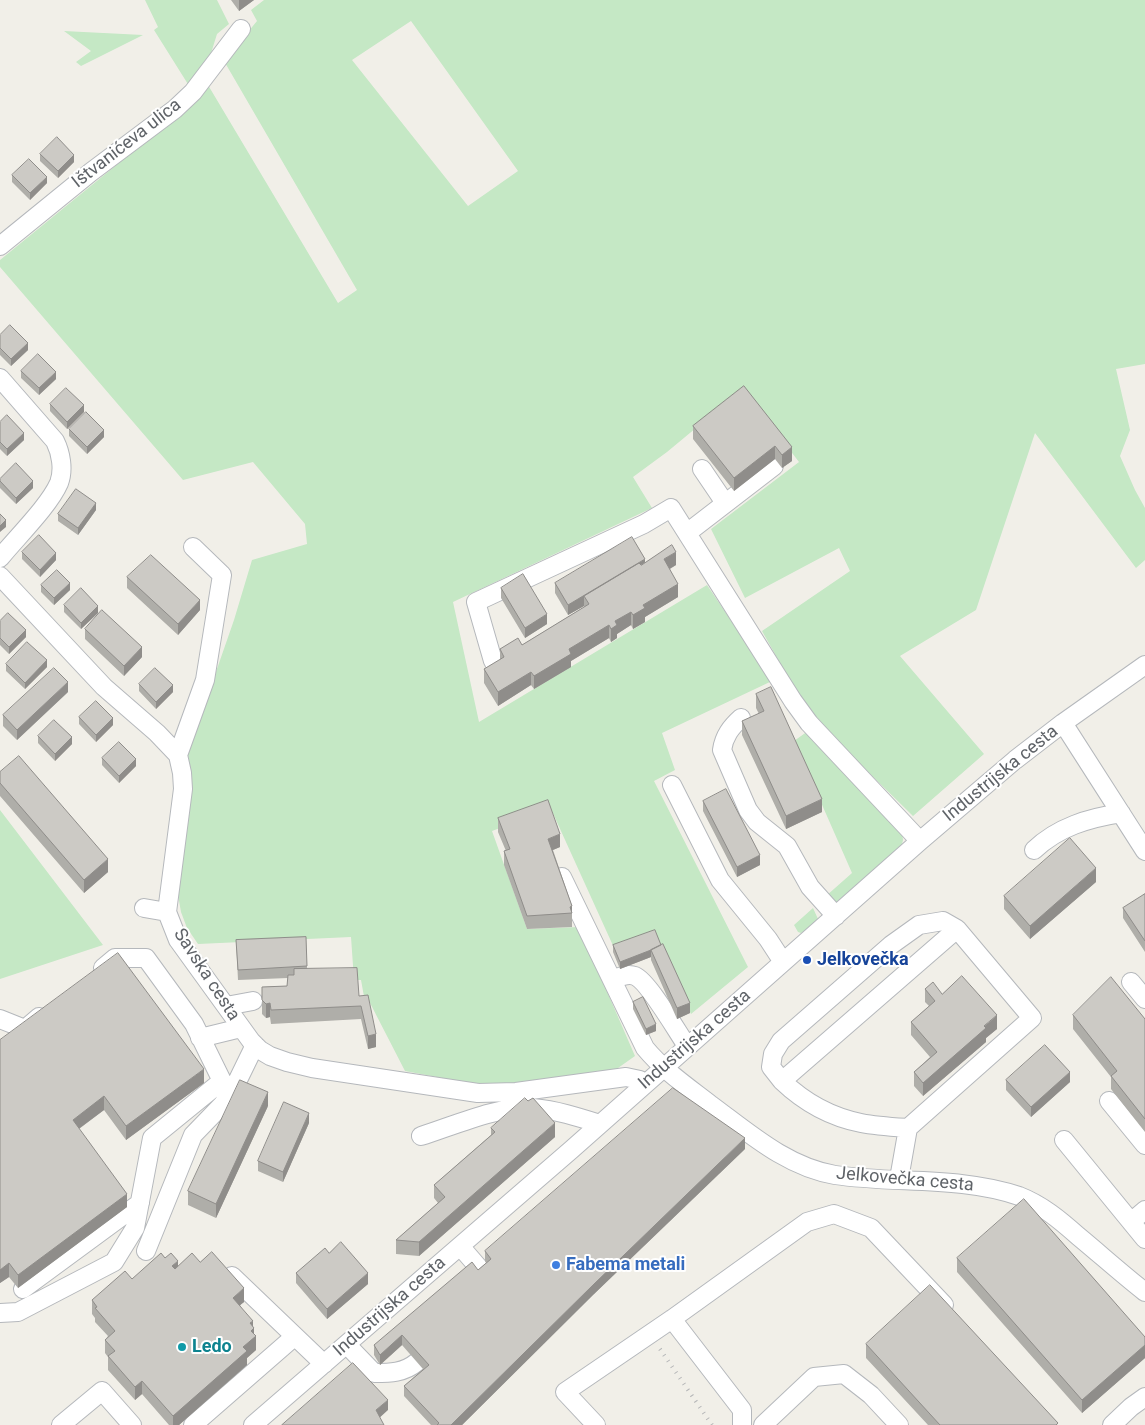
<!DOCTYPE html>
<html>
<head>
<meta charset="utf-8">
<style>
	body { margin:0 }
	canvas { display:block; background:#f1efe8 }
</style>
</head>
<body>
<canvas width="1145" height="1425"></canvas>
<script>
const g = document.querySelector('canvas').getContext('2d');
g.lineJoin = 'round';
function fill(path, color) {
  g.fillStyle = color;
  g.fill(path, 'evenodd');
}
function trace(path, color, width, dash) {
  g.strokeStyle = color;
  g.lineWidth = width;
  g.lineCap = dash ? 'butt' : 'round';
  g.setLineDash(dash || []);
  g.stroke(path);
}
function label(font, color, halo, rows, align = 'center') {
  g.font = font + ' Roboto,sans-serif';
  g.lineWidth = 4;
  g.setLineDash([]);
  g.textBaseline = 'middle';
  g.strokeStyle = halo;
  g.fillStyle = color;
  for (const [text, x, y, turn = 0] of rows) {
    g.save();
    g.translate(x, y);
    g.rotate((+turn || 0) * Math.PI / 180);
    g.textAlign = isNaN(turn) ? turn : align;
    if (halo) g.strokeText(text, 0, 0);
    g.fillText(text, 0, 0);
    g.restore();
  }
}
fill(new Path2D(`
	M145,0H217L229,24L217,34L208,63L191,89L154,30L158,27Z
	M264,0H1145V364L1116,369L1130,430L1120,456L1135,490L1145,508V560L1136,568L1035,433L976,610L900,656L984,754L913,816L808,713L762,631L850,571L839,548L745,598L711,529L799,462L743,389L667,452L633,477L652,508L453,602L479,722L707,585L772,681L662,733L675,770L654,781L748,967L691,1014L655,935L615,950L551,809L492,831L527,929L579,927L635,1056L618,1068L613,1071L523,1083L479,1085L405,1071L369,1001L365,1002L361,980H354L351,937L198,944L187,928L181,912L178,895L186,758L234,620L252,560L307,544L305,524L253,462L183,480L0,267V260L190,105L208,85L338,303L357,290L224,61L257,21L251,10ZM411,21L518,171L468,206L352,60Z
	M64,31L143,35L81,66L76,62L91,51Z
	M808,731L902,832L903,840L901,848L836,905L826,896L852,873L794,741Z
	M0,810L103,945L0,979Z
	M813,908L818,919L817,922L801,933L798,932L794,925Z`), '#c5e8c5');
const minor = new Path2D(`
	M0,246L91,172L175,109L193,92L241,29
	M0,378L55,441C61,453 64,470 59,483C49,506 16,538 0,558
	M702,469L725,503
	M687,533L774,466
	M0,576L104,687L157,733L178,755L182,773L183,789L167,912L178,940L251,1041L260,1050L270,1056L287,1062L312,1068L478,1093L516,1092L626,1077L640,1080L644,1084
	M493,661L476,602L644,524L671,508L793,701L809,723L920,841
	M741,718C731,727 724,736 722,750L748,810L757,822L787,846L810,887L836,916
	M1063,723L1145,851
	M178,755L205,680L222,575L193,547
	M672,785L720,880L768,939L783,962
	M1034,850C1058,827 1089,818 1121,813
	M562,877L645,1048C664,1071 688,1087 711,1105C749,1133 787,1167 835,1175C896,1184 960,1176 1019,1196C1042,1205 1060,1220 1078,1236C1101,1255 1122,1274 1145,1292
	M144,908L167,912
	M612,980C620,977 627,973 635,976C648,981 678,1033 687,1046
	M1131,982L1145,999
	M226,1006L253,1001
	M0,1019L25,1029L39,1017
	M200,1038L241,1028
	M782,1081L771,1067L773,1054L781,1041L891,945L919,925L943,921L957,929
	M1109,1101L1145,1145
	M421,1136C453,1126 500,1105 533,1108C556,1110 578,1117 600,1124
	M1064,1140L1145,1239
	M899,1179L908,1128L1032,1018L957,929L782,1081C804,1102 831,1117 861,1123C876,1126 893,1127 908,1128
	M1131,1222L1145,1210
	M460,1246L485,1275
	M146,1251L193,1135L223,1104L235,1086L255,1045
	M232,1276L324,1364
	M23,1289L140,1203
	M0,1313L18,1312L114,1262L135,1228L152,1138L222,1081L194,1024L146,958H115L103,968
	M672,1319L742,1410V1425
	M347,1345L374,1373C390,1373 404,1373 417,1362
	M61,1425L102,1391L132,1425
	M193,1425L294,1337
	M253,1425L571,1150L920,841L1015,760L1063,723L1145,665
	M596,1425L565,1392L672,1319L807,1222L834,1214L871,1228L944,1305
	M763,1425L814,1377L844,1374L871,1395L899,1425
	M1112,1425L1131,1407L1145,1397`);
trace(minor, '#b5b8bc', 20);
trace(minor, '#fff', 18);
trace(new Path2D(`
	M660,1349L712,1425`), '#b6b7b8', 4, [1, 6]);
fill(new Path2D(`
	M231,0H254L239,11Z
	M40,154L74,162L58,178L40,161Z
	M12,175L47,183L30,200L12,182Z
	M0,335L28,350L11,366L0,355Z
	M21,371L56,379L39,395L21,378Z
	M744,386L792,461L782,468L775,459L734,491L693,439V426Z
	M50,404L84,412L67,429L50,411Z
	M0,422L24,440L7,456L0,449Z
	M69,429L104,437L87,454L69,436Z
	M0,479L33,488L16,504L0,488Z
	M96,510L78,535L58,521V514Z
	M22,552L56,560L40,577L22,559Z
	M645,562L676,565L670,569L678,597L645,617V622L633,629L631,625L617,634V638L611,642L609,638L571,661V667L534,689L531,685L498,706L484,683V669L500,660V649L522,645L584,607V606L568,615L555,593V583Z
	M127,577L200,610L178,635L127,588Z
	M41,585L70,590L54,605L41,592Z
	M501,588L547,624L525,638L501,598Z
	M64,605L98,613L81,629L64,612Z
	M0,621L26,637L9,654L0,645Z
	M85,629L142,657L124,676L85,639Z
	M6,664L47,667L25,689L6,671Z
	M139,684L173,692L156,709L139,691Z
	M68,692L17,740L3,726V715Z
	M756,694L822,812L786,829L742,735V721L759,714L756,708Z
	M79,717L113,725L96,742L79,724Z
	M38,736L72,744L55,761L38,743Z
	M102,758L136,766L119,783L102,765Z
	M0,772L108,872L84,893L0,796Z
	M703,801L760,865L737,877L703,811Z
	M498,818L560,847L553,850L572,906V927L527,929L504,865V851H506L498,832Z
	M1096,882L1030,939L1004,909V896Z
	M1145,894V952L1123,918V908Z
	M306,937L307,969L359,996L376,1047L368,1049L361,1019L271,1024L270,1017L266,1018L262,1014V987L287,986L288,978L238,980L236,940Z
	M613,945H661L690,1013L677,1019L651,960V957L620,969L613,952Z
	M925,989L942,994L997,1029L986,1038V1042L923,1096L914,1086V1072L930,1057L911,1035V1022L929,1006L925,1002Z
	M633,1002L656,1031L646,1035L633,1009Z
	M1073,1015L1145,1019V1132L1111,1089V1077L1073,1029Z
	M0,1040L204,1083L126,1140L104,1110L79,1129L127,1207L18,1288L9,1277L0,1283Z
	M1006,1080L1070,1082L1031,1117L1006,1090Z
	M268,1106L216,1218L188,1205V1191Z
	M309,1123L283,1182L258,1171V1161Z
	M491,1128L555,1137L419,1256L396,1254V1240L438,1203L434,1198V1185L491,1135Z
	M745,1149L594,1294L462,1425H431L404,1396V1386L423,1369L402,1345L380,1365L374,1355V1345L478,1270L486,1263L485,1261V1251Z
	M329,1253L368,1284L327,1319L296,1283V1273Z
	M165,1258L178,1266L200,1262L244,1302L240,1305L253,1327L254,1335L256,1350L247,1358V1365L179,1425H169L142,1394L135,1400L108,1370V1357L105,1353V1340L108,1336L95,1322V1318L92,1314V1300L132,1279Z
	M957,1258L1145,1337V1358L1082,1413L957,1272Z
	M866,1344L1058,1425H928L866,1358Z`), '#afaea9');
fill(new Path2D(`
	M239,0H254L239,11Z
	M74,155V162L58,178V171Z
	M47,177V183L30,200V193Z
	M28,343V350L11,366V359Z
	M56,372V379L39,395V388Z
	M84,405V412L67,429V422Z
	M104,430V437L87,454V447Z
	M24,433V440L7,456V449Z
	M775,446V459L734,491V478Z
	M792,447V461L782,468V455Z
	M33,481V488L16,504V498Z
	M96,503V510L78,535V528Z
	M6,520V527L0,532V526Z
	M676,552V565L664,572V559Z
	M56,553V560L40,577V570Z
	M645,559V569L584,596V606L568,615V605Z
	M70,583V590L54,605V598Z
	M678,584V597L645,617V622L633,629V615L643,605Z
	M200,600V610L178,635V624Z
	M98,606V613L81,629V623Z
	M631,612V625L617,634V638L611,642V629L615,621Z
	M547,614V624L525,638V628Z
	M609,625V638L571,661V667L534,689V676L569,649Z
	M26,630V637L9,654V647Z
	M142,647V657L124,676V666Z
	M47,660V667L25,689V683Z
	M531,672V685L498,706V692Z
	M68,682V692L17,740V730Z
	M173,685V692L156,709V702Z
	M113,718V725L96,742V735Z
	M72,737V744L55,761V754Z
	M136,759V766L119,783V776Z
	M822,799V812L786,829V816Z
	M560,834V847L548,852V839Z
	M760,855V865L737,877V867Z
	M108,859V872L84,893V880Z
	M1096,868V882L1030,939V926Z
	M572,906V920V913L570,907Z
	M651,950V957L620,969V962Z
	M270,1003V1017L266,1018V1004Z
	M690,1003V1013L677,1019V1008Z
	M997,1015V1029L986,1038V1042L923,1096V1083Z
	M656,1024V1031L646,1035V1029Z
	M376,1034V1047L368,1049V1036Z
	M204,1069V1083L126,1140V1126Z
	M1070,1072V1082L1031,1117V1107Z
	M268,1092V1106L216,1218V1204Z
	M104,1096V1110L73,1133V1120Z
	M309,1113V1123L283,1182V1172Z
	M555,1123V1137L419,1256V1242Z
	M745,1138V1149L594,1294L462,1425H451L594,1284Z
	M127,1194V1207L18,1288V1275Z
	M178,1261V1275L172,1266Z
	M9,1263V1277L0,1283V1270Z
	M368,1273V1284L327,1319V1309Z
	M244,1288V1302L233,1311V1298Z
	M253,1321V1329L254,1328V1337L256,1336V1350L247,1358V1365L179,1425H173V1416L243,1347L250,1323Z
	M402,1335V1345L380,1365V1355Z
	M1145,1345V1358L1082,1413V1400Z
	M142,1381V1394L135,1400V1387Z
	M388,1400V1410L376,1421V1410Z`), '#8f8d8a');
const building = new Path2D(`
	M57,137L74,155L58,171L40,154Z
	M29,159L47,177L30,193L12,175Z
	M10,325L28,343L11,359L0,348V335Z
	M38,354L56,372L39,388L21,371Z
	M744,386L792,447L782,455L775,446L734,478L693,426Z
	M66,388L84,405L67,422L50,404Z
	M86,412L104,430L87,447L69,429Z
	M7,415L24,433L7,449L0,442V422Z
	M16,463L33,481L16,498L0,481V479Z
	M76,489L96,503L78,528L58,514Z
	M0,514L6,520L0,526Z
	M39,535L56,553L40,570L22,552Z
	M632,537L645,559L568,605L555,583Z
	M672,545L676,552L664,559L678,584L643,605L645,608L633,615L631,612L615,621L617,625L611,629L609,625L569,649L571,654L534,676L531,672L498,692L484,669L504,657L500,649L518,638L522,645L589,604L584,596L639,563L641,565Z
	M151,555L200,600L178,624L127,577Z
	M57,570L70,583L54,598L41,585Z
	M523,574L547,614L525,628L501,588Z
	M81,588L98,606L81,623L64,605Z
	M102,610L142,647L124,666L85,629Z
	M8,613L26,630L9,647L0,638V621Z
	M27,642L47,660L25,683L6,664Z
	M54,668L68,682L17,730L3,715Z
	M155,668L173,685L156,702L139,684Z
	M771,687L822,799L786,816L742,721L764,711L756,694Z
	M96,701L113,718L96,735L79,717Z
	M54,720L72,737L55,754L38,736Z
	M119,742L136,759L119,776L102,758Z
	M19,756L108,859L84,880L0,783V772Z
	M726,789L760,855L737,867L703,801Z
	M548,800L560,834L548,839L572,906L570,907L572,913L527,916L504,851L510,849L498,818Z
	M1070,838L1096,868L1030,926L1004,896Z
	M1145,894V941L1123,908Z
	M655,930L661,945L651,950L620,962L613,945Z
	M306,937L307,966L238,970L236,940Z
	M663,944L690,1003L677,1008L651,950Z
	M118,953L204,1069L126,1126L104,1096L73,1120L127,1194L18,1275L9,1263L0,1270V1040Z
	M357,968L359,996L368,995L376,1034L368,1036L361,1006L271,1010L270,1003L266,1004L262,1000V987L287,986L288,975H294V969Z
	M962,976L997,1015L984,1026L986,1028L923,1083L914,1072L937,1052L911,1022L935,1001L925,989L933,982L942,994Z
	M1111,977L1145,1019V1119L1111,1076L1117,1071L1073,1015Z
	M643,997L656,1024L646,1029L633,1002Z
	M1045,1045L1070,1072L1031,1107L1006,1080Z
	M240,1080L268,1092L216,1204L188,1191Z
	M673,1088L745,1138L594,1284L451,1425H437L439,1423L404,1386L429,1365L402,1335L380,1355L374,1345L472,1262L478,1270L491,1259L485,1251Z
	M525,1098L528,1101L533,1098L555,1123L419,1242L396,1240L445,1197L434,1185L495,1132L491,1128Z
	M284,1102L309,1113L283,1172L258,1161Z
	M1024,1199L1145,1337V1345L1082,1400L957,1258Z
	M341,1242L368,1273L327,1309L296,1273L325,1248L329,1253Z
	M212,1252L244,1288L233,1298L253,1321L250,1323L254,1328L251,1331L256,1336L243,1347L247,1351L173,1416L142,1381L135,1387L108,1356L115,1351L105,1340L115,1331L95,1308L97,1307L92,1300L125,1271L132,1279L161,1253L165,1258L171,1253L178,1261L172,1266L175,1269L192,1253L200,1262Z
	M930,1285L1058,1423L1056,1425H940L866,1344Z
	M353,1363L388,1400L376,1410L384,1425H282Z`);
fill(building, '#cccac5');
trace(building, '#8f8d8a', 1);
for (const [x, y, r, color] of [
	[807,960,5,"#1a4fb4"],
	[556,1265,5,"#3f7fe0"],
	[182,1347,5,"#0f9aa8"]
]) {
  const dot = new Path2D();
  dot.arc(x, y, r, 0, 2 * Math.PI);
  g.fillStyle = color;
  g.fill(dot);
  trace(dot, '#fff', 2);
}
label('18px', '#5f6368', '#fff', [
	["Ištvanićeva ulica",127,144,-38],
	["Industrijska cesta",1001,774,-39],
	["Savska cesta",206,975,57],
	["Industrijska cesta",695,1040,-41],
	["Jelkovečka cesta",905,1180,5],
	["Industrijska cesta",390,1307,-41]
]);
label('bold 18px', '#164399', '#fff', [
	["Jelkovečka",817,960]
], 'left');
label('bold 18px', '#366cbe', '#fff', [
	["Fabema metali",566,1265]
], 'left');
label('bold 18px', '#0d838f', '#fff', [
	["Ledo",192,1347]
], 'left');
</script>
</body>
</html>
